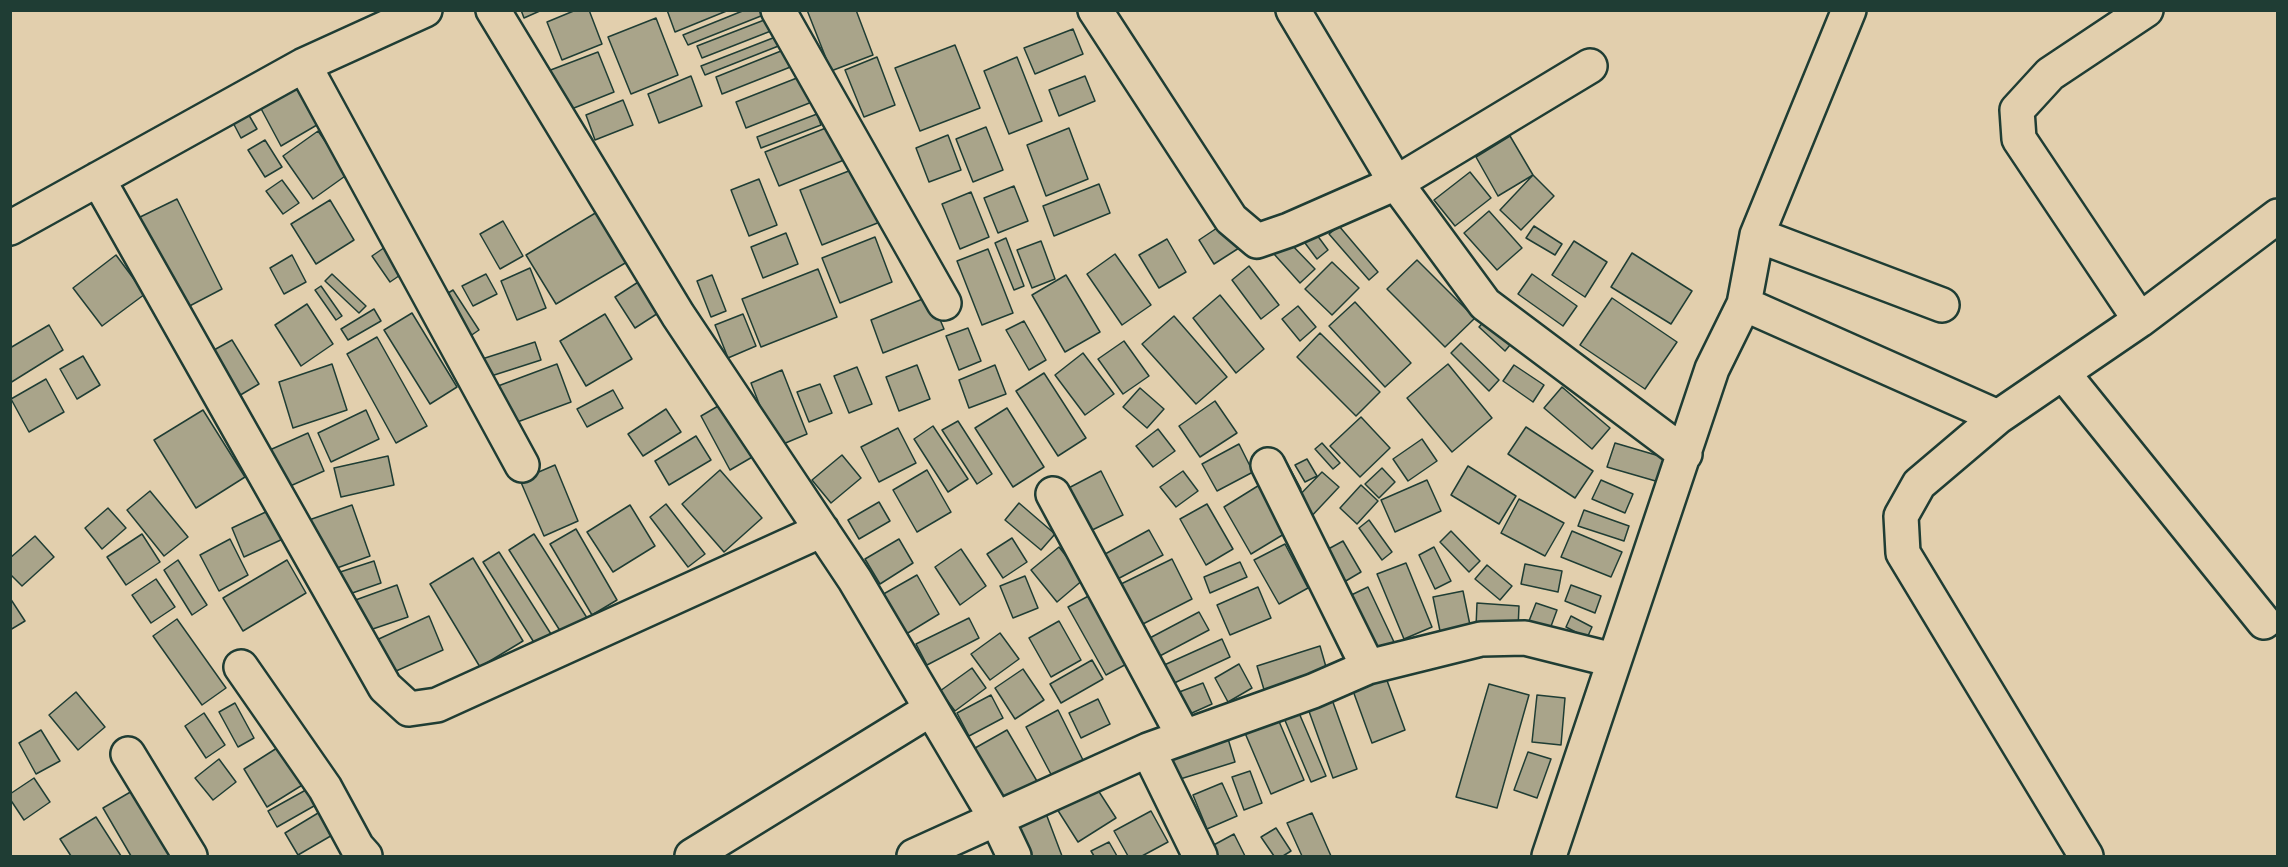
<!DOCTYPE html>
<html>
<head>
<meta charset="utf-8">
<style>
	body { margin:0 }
	#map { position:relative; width:2288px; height:867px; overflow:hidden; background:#e2cfad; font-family:"Shantell Sans",sans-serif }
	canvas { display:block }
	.frame { position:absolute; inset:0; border:12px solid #1f3d34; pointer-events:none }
</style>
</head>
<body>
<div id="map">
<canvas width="2288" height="867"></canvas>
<div class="frame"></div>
</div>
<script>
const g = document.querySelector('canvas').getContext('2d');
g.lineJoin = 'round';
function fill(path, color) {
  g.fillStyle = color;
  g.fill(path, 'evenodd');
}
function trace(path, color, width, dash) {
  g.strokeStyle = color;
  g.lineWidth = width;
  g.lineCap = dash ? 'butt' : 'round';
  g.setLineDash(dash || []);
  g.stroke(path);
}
const building = new Path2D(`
	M521,10H542L524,18Z
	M576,10H589L602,44L562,60L547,22Z
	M667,10H729L675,32Z
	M745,10L771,12L688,45L683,35Z
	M807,10H856L873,55L831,71Z
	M772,17L776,29L702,58L697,46Z
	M656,18L678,75L631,94L608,37Z
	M1073,29L1083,54L1035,74L1024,48Z
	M778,36L781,45L705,75L701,66Z
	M955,45L980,108L920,131L895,68Z
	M791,47L798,64L722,94L716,77Z
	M598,52L614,92L564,112L548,71Z
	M877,57L895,105L864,117L845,70Z
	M1017,57L1042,121L1009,134L984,71Z
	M807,74L817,100L746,128L736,102Z
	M691,76L702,106L659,123L648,94Z
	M1085,76L1095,101L1059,116L1049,90Z
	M298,80L322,122L281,146L258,103Z
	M623,100L633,125L595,140L586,115Z
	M243,105L257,129L241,138L228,113Z
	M817,114L821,125L761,148L757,137Z
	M836,124L849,158L779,186L765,152Z
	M986,127L1003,170L973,182L956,139Z
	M1069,128L1088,179L1046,196L1027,145Z
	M318,131L348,174L313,199L283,156Z
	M948,135L961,170L929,182L916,148Z
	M1510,136L1533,175L1498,196L1476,157Z
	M265,140L282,167L265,177L248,150Z
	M859,167L880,222L822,245L800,190Z
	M1470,172L1491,198L1455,226L1434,200Z
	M1533,175L1554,196L1521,230L1500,210Z
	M759,179L777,225L749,236L731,190Z
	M282,180L299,203L283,214L266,191Z
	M1099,184L1110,213L1054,236L1043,206Z
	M1014,186L1028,221L998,233L984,198Z
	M971,192L989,237L960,249L942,204Z
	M177,199L222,289L180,311L134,220Z
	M330,200L354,240L316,264L291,224Z
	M602,209L632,259L556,304L526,255Z
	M1489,211L1522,248L1497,270L1464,233Z
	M503,221L523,256L500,269L480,234Z
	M1223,224L1239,248L1214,264L1199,240Z
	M1339,226L1378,272L1369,280L1329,234Z
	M1534,226L1562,244L1555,255L1526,238Z
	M1314,231L1328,250L1317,259L1302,239Z
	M786,233L798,264L763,278L751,247Z
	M875,237L892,282L840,303L822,258Z
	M1006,238L1024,286L1014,290L995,243Z
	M1167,239L1186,272L1159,288L1139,255Z
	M1041,241L1055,279L1032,288L1017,250Z
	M1288,241L1315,269L1300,283L1274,254Z
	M1574,241L1607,262L1585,297L1552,275Z
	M391,243L409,269L390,282L372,256Z
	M988,249L1013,313L982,325L957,261Z
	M1632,253L1692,291L1671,324L1611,287Z
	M1115,254L1151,305L1122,325L1087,274Z
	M116,255L145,294L102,326L73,288Z
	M292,255L306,282L284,294L270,268Z
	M1417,260L1475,318L1445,347L1387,289Z
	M1332,262L1359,288L1332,315L1305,289Z
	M1249,266L1279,305L1261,319L1232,280Z
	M530,268L546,308L517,320L501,281Z
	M818,269L837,317L761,347L742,299Z
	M332,274L366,306L359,313L325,281Z
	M486,274L497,294L473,306L462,286Z
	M1532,274L1577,306L1563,326L1518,294Z
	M712,275L726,311L711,317L697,281Z
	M1066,275L1100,332L1065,352L1032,295Z
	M646,277L666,308L635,328L615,297Z
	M321,286L342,316L336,320L315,290Z
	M453,290L479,330L463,341L437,300Z
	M1220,295L1264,349L1236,373L1193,318Z
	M930,296L944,329L883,353L871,320Z
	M1612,298L1677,342L1645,389L1580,345Z
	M1355,302L1411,363L1385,387L1329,326Z
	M307,304L333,344L301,366L275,325Z
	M1298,306L1316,327L1300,341L1282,319Z
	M374,309L381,321L348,340L341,329Z
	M412,313L457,387L430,404L384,330Z
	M605,314L632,359L586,386L560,341Z
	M743,314L756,346L728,358L715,325Z
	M1174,316L1227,377L1196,404L1142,344Z
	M1489,316L1515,339L1505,351L1479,327Z
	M1024,321L1046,360L1029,370L1006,330Z
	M49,325L63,350L10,383V348Z
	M968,328L981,361L959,370L946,336Z
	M1320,333L1380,392L1356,416L1297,357Z
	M377,337L427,426L396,443L347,354Z
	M232,340L259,384L232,400L205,355Z
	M1124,341L1149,376L1123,394L1098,359Z
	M535,342L541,360L488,377L482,359Z
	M1461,343L1499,380L1489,391L1451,353Z
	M1083,353L1114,394L1085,415L1055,375Z
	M83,356L100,385L77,399L60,369Z
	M332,364L347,410L293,428L279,382Z
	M557,364L571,402L512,424L498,386Z
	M1448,364L1492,418L1452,452L1407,398Z
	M917,365L930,399L899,411L886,377Z
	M995,365L1006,394L969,408L959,380Z
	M1514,365L1544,385L1533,402L1503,381Z
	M857,367L872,404L849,413L834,376Z
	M782,370L807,434L776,447L751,383Z
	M1044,373L1086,438L1058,456L1016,391Z
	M46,379L64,412L29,432L11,399Z
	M820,384L832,413L809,422L797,392Z
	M1562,387L1610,428L1592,449L1544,408Z
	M1140,388L1164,409L1147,428L1123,407Z
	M613,390L623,408L587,427L577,409Z
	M1215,401L1237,433L1200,457L1179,426Z
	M725,402L754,456L730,470L701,416Z
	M1007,408L1044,467L1013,487L975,428Z
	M666,409L681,432L643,456L628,434Z
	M203,410L245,477L196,508L154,440Z
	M366,410L379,439L331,462L318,433Z
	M1361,417L1390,448L1360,477L1330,446Z
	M958,421L992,474L977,484L942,430Z
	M933,426L968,479L948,492L914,439Z
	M1526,427L1593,471L1575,498L1508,454Z
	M898,428L916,463L879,482L861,447Z
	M1158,429L1175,451L1153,467L1136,446Z
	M308,433L324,471L279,491L263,453Z
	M696,436L711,460L669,485L655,461Z
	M1422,439L1437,461L1408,481L1393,459Z
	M1322,443L1340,463L1333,469L1315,449Z
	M1615,443L1666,458L1659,482L1607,467Z
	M1239,444L1253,472L1217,491L1202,464Z
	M842,455L861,478L831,503L812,480Z
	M388,456L394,485L341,497L334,468Z
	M1307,459L1317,476L1305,482L1295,465Z
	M1287,463L1301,489L1292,494L1278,469Z
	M555,465L578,521L544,536L520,480Z
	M1468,466L1516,496L1499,524L1451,495Z
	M1382,468L1395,482L1379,498L1365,484Z
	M720,470L762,518L724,552L682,504Z
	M927,470L951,512L917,532L893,490Z
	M1101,471L1123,515L1082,535L1061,492Z
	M1183,471L1198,491L1176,507L1160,487Z
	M1322,472L1339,487L1307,521L1290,505Z
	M1427,480L1441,511L1395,532L1381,500Z
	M1601,480L1633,494L1625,513L1592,499Z
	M1261,484L1289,531L1251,554L1224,507Z
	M1361,485L1378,501L1357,524L1340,508Z
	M150,491L188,537L164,556L127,510Z
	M1519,499L1564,523L1545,556L1501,533Z
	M879,502L890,521L859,539L848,520Z
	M1019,503L1055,534L1041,550L1005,520Z
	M666,504L705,554L688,567L650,517Z
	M1207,504L1233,549L1206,565L1180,519Z
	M352,505L370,556L326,572L309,520Z
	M630,505L655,546L613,572L587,532Z
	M108,508L126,528L102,549L85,528Z
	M272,509L285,538L244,557L232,528Z
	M1584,510L1629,526L1624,541L1578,526Z
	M1369,520L1392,552L1382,560L1359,528Z
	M576,529L617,600L592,615L550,544Z
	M1149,530L1163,555L1110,583L1096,559Z
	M1451,531L1480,561L1469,572L1440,542Z
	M1572,531L1622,552L1611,577L1561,557Z
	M142,534L160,562L126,585L107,557Z
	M534,534L589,621L564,637L509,550Z
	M35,536L54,557L22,586L10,574V558Z
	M1012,538L1027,562L1003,578L987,554Z
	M230,539L248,575L219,591L200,555Z
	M899,539L913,563L880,584L865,559Z
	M1343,541L1361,572L1339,585L1321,553Z
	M1285,544L1308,588L1279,604L1254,560Z
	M1059,547L1084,579L1057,602L1031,570Z
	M1434,547L1451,581L1435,589L1419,555Z
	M961,549L986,586L960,605L935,567Z
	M499,552L551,634L535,644L483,562Z
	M473,558L523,641L480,667L430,584Z
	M1172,559L1192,599L1137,627L1117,586Z
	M178,560L207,605L192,615L164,570Z
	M287,560L306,593L243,631L223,598Z
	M374,561L381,583L338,598L331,575Z
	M1240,562L1247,577L1210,593L1204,577Z
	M1406,563L1432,627L1404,639L1377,574Z
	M1525,564L1562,571L1558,592L1521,584Z
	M1487,565L1512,586L1500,600L1475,579Z
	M917,575L939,614L903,636L880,596Z
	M1025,576L1038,608L1013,618L1000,586Z
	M156,579L175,607L151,623L132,595Z
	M397,585L408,617L361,633L350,602Z
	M1571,585L1601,596L1595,613L1565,601Z
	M1258,587L1271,618L1230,635L1217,605Z
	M1368,587L1394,642L1371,653L1345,598Z
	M1463,591L1470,625L1440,631L1433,597Z
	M1096,592L1134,660L1106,675L1068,607Z
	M10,598L25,621L10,630Z
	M1477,603L1519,606L1518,629L1476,627Z
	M1536,603L1557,610L1550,629L1529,621Z
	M1199,612L1209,630L1156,658L1146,640Z
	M429,616L443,650L385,676L370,643Z
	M1571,616L1592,627L1587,638L1566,627Z
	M969,618L979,638L927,665L916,644Z
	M177,619L226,688L202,705L153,636Z
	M1059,621L1081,660L1051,677L1029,638Z
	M1000,633L1019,659L990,680L971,654Z
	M1222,639L1230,657L1170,685L1162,666Z
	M1320,646L1328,674L1265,693L1257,666Z
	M1092,660L1103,679L1061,703L1050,684Z
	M1239,664L1252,688L1228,702L1215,678Z
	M972,668L986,688L955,711L940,691Z
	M1023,669L1044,700L1015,719L995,688Z
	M1385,675L1405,730L1372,743L1352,688Z
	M1203,683L1212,704L1183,717L1174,694Z
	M1489,684L1529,695L1497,808L1456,797Z
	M76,692L105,727L78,750L49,715Z
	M1330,694L1357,769L1333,778L1306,703Z
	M991,695L1003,718L969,736L957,713Z
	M1537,695L1565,698L1561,745L1532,742Z
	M1098,699L1110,724L1081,738L1069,713Z
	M235,703L254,738L238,747L219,712Z
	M1296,706L1326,776L1311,782L1281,711Z
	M1058,710L1085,764L1054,780L1026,727Z
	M1275,712L1304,780L1271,794L1242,726Z
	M204,713L225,745L206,758L185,726Z
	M41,730L60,761L36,774L19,743Z
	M1007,730L1041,788L1003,811L968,752Z
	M1226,732L1235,762L1177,780L1168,749Z
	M288,741L312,779L267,807L244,769Z
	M1528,752L1551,759L1537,798L1514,790Z
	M219,759L236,782L213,800L195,778Z
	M1250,771L1262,803L1244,810L1232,777Z
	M34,778L50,802L24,820L10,799V794Z
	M1222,783L1237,816L1207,829L1193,795Z
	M1094,784L1116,818L1078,842L1057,809Z
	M313,786L321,802L277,827L268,811Z
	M139,787L179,856H131L103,808Z
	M328,807L341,830L298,855L285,833Z
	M1045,811L1062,856H1028L1015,823Z
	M1151,811L1168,842L1142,856H1128L1114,831Z
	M1312,813L1331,856H1302L1287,823Z
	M96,817L121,856H71L60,839Z
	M1276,828L1291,851L1283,856H1274L1261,837Z
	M1234,834L1245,856H1215L1210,847Z
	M1109,842L1117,856H1094L1091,851Z`);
fill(building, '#a9a48a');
trace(building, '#1f3d34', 1.5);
const minor = new Path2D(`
	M493,10L678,315L855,580L997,820L1014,856
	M778,10L944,303
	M1095,10L1231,219L1257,241L1289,230L1396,183L1590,66
	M1293,10L1396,183L1485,304L1685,454
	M304,65L522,465
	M98,179L385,687L409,709L437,705L822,530
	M10,228L304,65L425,10
	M1757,235L1942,305
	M1744,304L1998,417
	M2140,320L2019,139L2017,110L2050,74L2146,10
	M2063,373L2264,622
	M1268,465L1368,667
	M1053,494L1184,737
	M241,667L325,788L357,847L365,856
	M1148,750L1200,856
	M128,754L190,856
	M692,856L931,709
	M914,856L1148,750L1313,691L1368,667L1481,639L1525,638L1613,660
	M1549,856L1712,369L1744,304L1757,235L1849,10
	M2086,856L1903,553L1901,516L1919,484L1998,417L2140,320L2278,216`);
trace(minor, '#1f3d34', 38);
trace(minor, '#e2cfad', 33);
</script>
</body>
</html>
